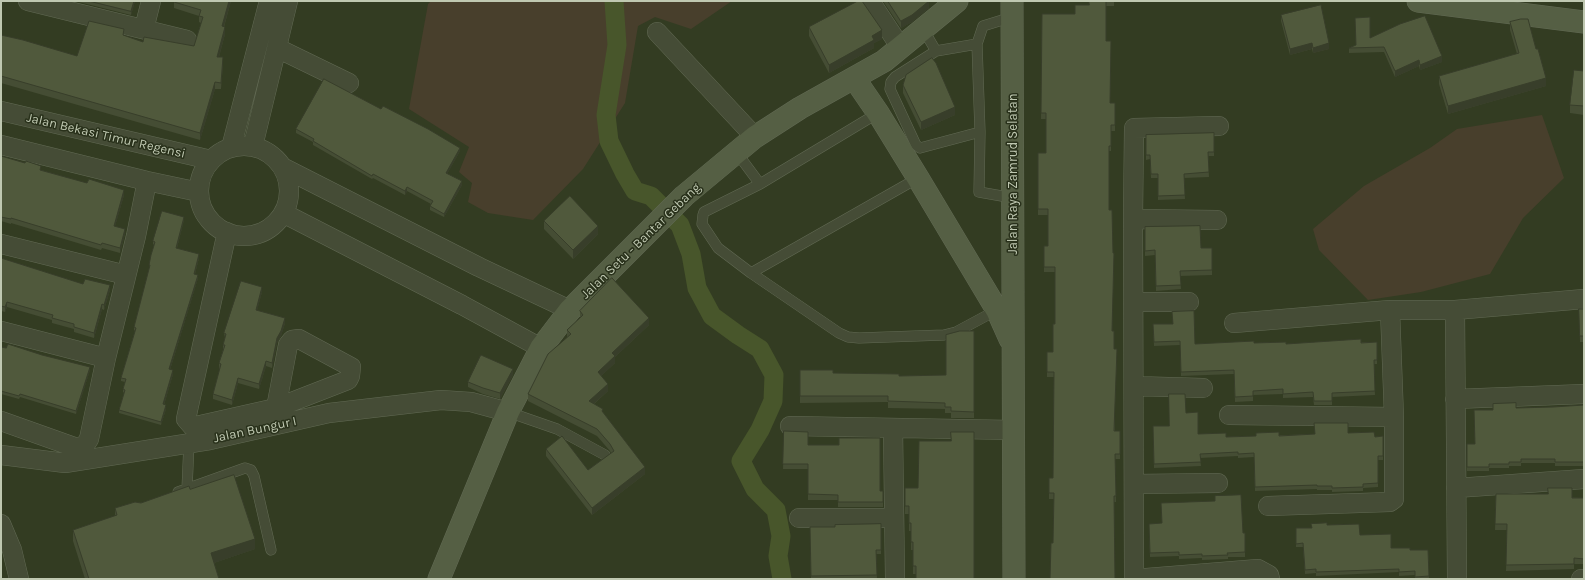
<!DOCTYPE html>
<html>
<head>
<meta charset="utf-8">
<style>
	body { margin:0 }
	#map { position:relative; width:1585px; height:580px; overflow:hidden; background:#333c22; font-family:Karla,sans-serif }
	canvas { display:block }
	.frame { position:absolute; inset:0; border:2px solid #bfc8b1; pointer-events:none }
</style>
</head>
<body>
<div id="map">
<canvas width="1585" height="580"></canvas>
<div class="frame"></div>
</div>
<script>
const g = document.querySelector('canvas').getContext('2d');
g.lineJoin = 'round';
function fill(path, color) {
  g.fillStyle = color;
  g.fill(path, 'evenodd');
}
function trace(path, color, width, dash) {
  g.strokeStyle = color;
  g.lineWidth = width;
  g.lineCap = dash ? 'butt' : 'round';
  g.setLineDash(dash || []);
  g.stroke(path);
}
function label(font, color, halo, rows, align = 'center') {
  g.font = font + ' Karla,sans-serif';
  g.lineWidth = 3;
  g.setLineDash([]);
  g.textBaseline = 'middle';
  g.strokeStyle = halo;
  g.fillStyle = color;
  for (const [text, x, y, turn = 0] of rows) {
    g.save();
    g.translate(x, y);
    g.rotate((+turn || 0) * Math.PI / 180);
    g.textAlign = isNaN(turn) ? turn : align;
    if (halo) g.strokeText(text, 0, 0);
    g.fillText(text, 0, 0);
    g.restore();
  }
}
fill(new Path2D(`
	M431,1H732L691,29L655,17L638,26L625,103L583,169L533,220L488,213L468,202L472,183L459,172L469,147L409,109L428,4Z
	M1542,115L1564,178L1523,218L1490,274L1421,292L1368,300L1319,250L1313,229L1364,186L1430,148L1457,129Z`), '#483f2c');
trace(new Path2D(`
	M614,1L617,45L606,115L609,141L625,174L635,191L651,196L680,225L691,254L697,288L712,316L738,335L760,349L774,375L773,401L760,430L741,461L755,489L776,510L781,536L778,556L782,579`), '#48562b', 19);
const lane = new Path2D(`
	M1012,17L983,26L977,44L980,132L979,192L1013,198
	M923,29L936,51
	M977,44L936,51L895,77L891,82L890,89L916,145L920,148L980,132
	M878,113L760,184L704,212L703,215L702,224L718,248L751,273L839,333L848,337L859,338L944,335L956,332L997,310
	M737,153L760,184
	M751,273L918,178
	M508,412L557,429L605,455
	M187,489L189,443
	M178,492L245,468L251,470L254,476L271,550`);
const street = new Path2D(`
	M28,1L187,40
	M870,1L901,48
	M144,29L151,1
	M657,32L755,137
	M277,48L349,83
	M1,111L211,160
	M1219,126L1134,128L1133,219L1134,579L1258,569L1269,575L1270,579
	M1,145L147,181L199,192
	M253,146L288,1
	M199 191a45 45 0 1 1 90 0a45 45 0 1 1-90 0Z
	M231,148L269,1
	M284,168L479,267L570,310
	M283,213L462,305L541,348
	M1133,219L1217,220
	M227,232L186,419L192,426H196L276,408L348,380L350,376L351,367L299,339L292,340L288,345L276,408
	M1,244L126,275
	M1134,302H1189
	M1455,310L1457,579
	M1234,323L1390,310
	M1,331L106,358
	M1134,386L1203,388
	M1455,399L1584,394
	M1229,415L1394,417
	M1,421L77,448L85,445L89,439L106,358L136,236L147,181
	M790,426L1014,430
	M893,428L895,579
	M1,455L65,463L210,440L329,413L441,400L471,402L508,412
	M1134,484L1218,483
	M1456,488L1584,479
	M1268,506L1390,502L1394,499V417L1390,310H1455L1584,299
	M799,518H894
	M1,524L12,550L19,579
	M1581,579H1584`);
const secondary = new Path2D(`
	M1012,1L1014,579
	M1418,1L1584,22
	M854,78L878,113L918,178L997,310L1010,339
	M439,579L508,412L541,348L570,310L684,196L755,137L800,108L884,61L957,1`);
trace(lane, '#626a54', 11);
trace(street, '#626a54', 20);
trace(secondary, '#626a54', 23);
trace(lane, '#454c36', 10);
trace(street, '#454c36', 19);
trace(secondary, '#555f44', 22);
fill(new Path2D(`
	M79,1H135L131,15L79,2Z
	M174,1H231L224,27L225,34L219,57L223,64L221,89H215L200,140L1,83V35L77,56L124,36L143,42L194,46L201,23L199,22V16L174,8Z
	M883,1H929V8L912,22L901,28Z
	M1089,1H1114V6H1106V41L1110,103H1115V131H1111V151H1109V210L1115,431H1120V459H1115L1116,502H1114L1053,543L1054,499H1049V478H1053L1054,377H1047V352H1053L1055,324V272H1044V246H1048V215H1038V153H1046V119H1041L1042,14H1075L1089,5Z
	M1281,15L1329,49L1313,53L1312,49L1290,55L1281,21Z
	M1510,22L1546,86L1448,114L1439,84V76L1517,54L1510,30Z
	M809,27L882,39L874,43V48L829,73L809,36Z
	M1370,38L1442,62L1420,70L1419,66L1395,77L1384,52L1349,53V48Z
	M1584,71V115L1570,113V105Z
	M903,85L955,115L921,130L903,93Z
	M296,129L460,151L447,174L462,185L444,217L430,210V206L431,204L407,191L405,195L373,178L372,179L313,145V142L296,133Z
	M1214,133V156H1208L1209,177L1184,178L1185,199L1158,200V178H1151L1150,159L1146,160V135Z
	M1,156L41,170L124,195L115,226L125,234L120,253L102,248L101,250L11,223V224L1,221Z
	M184,220L177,248L199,258L195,274L198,278L170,370L173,374L164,405L166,409L161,425L119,413V410L124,393L123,392V389L125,382L121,381V378L135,331L134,330V327L150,268L149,265L154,245L153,244V241Z
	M544,221L598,234L573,259L544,229Z
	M1145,227L1201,248H1212V275L1180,276L1181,289L1156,291L1155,255L1145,256Z
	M1,258L83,284L110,290L104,310L102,309L94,338L74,332V329L52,323V320L7,307L5,312L1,311Z
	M262,292L257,310L285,323L281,336L277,343L272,368L266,366L259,389L238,383L232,405L213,399V394L220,369L219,368V363L223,350V345L225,338L224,333Z
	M1579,309H1584V342H1580Z
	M580,311L649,325L615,357V363L601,376L608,391L594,404L603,413L645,474L592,515L546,456V449L588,470L611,453L610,451L597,436L528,401V394L567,338V330L580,318Z
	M1153,324L1195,344L1254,343L1286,344L1377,342V364H1374L1375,395L1332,397V405H1314L1313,397L1283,398V394L1253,395V401L1235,402L1234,374L1181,376L1180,345L1154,346Z
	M974,331V418H951V413H945V409L888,408V402L800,403V370L833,373L899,376L946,375Z
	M1,347L90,370L76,414L20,397L19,399L1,394Z
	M513,375L500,399L483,394L468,387V382Z
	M1584,405V466H1555V463H1521V466H1509V468H1489V471H1467V444H1475L1493,410Z
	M1186,413L1198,434L1226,437L1348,433L1375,437L1383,436V460H1378V487L1363,488V491L1332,492V490H1317V489L1255,491L1254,457L1238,458V456L1200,458L1201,466L1154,468L1153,426H1169Z
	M784,431L808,445L880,491H883V507H838V500H808V469H783Z
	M974,432L916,574H913V550H911V531H909V514H905V488H918L951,441Z
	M190,489L255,549L214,563L219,579H85L73,541V530L115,516V508L141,503Z
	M1496,494L1584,498V564H1574V569L1506,571L1507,530H1495Z
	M881,524V554H876L877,579H811L810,527H835Z
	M1149,524L1245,533V557H1228V559L1202,560V558L1179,559V556L1150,557Z
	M1327,525L1360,535L1391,548L1410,550H1428L1429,579H1415V575L1399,576V572L1316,576V573L1305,574L1303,547H1296V528H1311Z`), '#454d34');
fill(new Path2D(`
	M134,1H135L131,15V11Z
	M229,1H231L222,33V26Z
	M929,1V8L912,22L901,28V21Z
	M225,27V34L217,64V57Z
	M882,30V39L874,43V48L829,73V65L872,36Z
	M1312,43V49L1290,55V49Z
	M1329,43V49L1313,53V48Z
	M1442,56V62L1420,70V65Z
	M223,57V64L221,89V83Z
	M1419,60V66L1395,77V71Z
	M1546,78V86L1448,114V106Z
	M215,82V89L200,140V133Z
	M955,107V115L921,130V122Z
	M460,148V151L446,176V173Z
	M462,181V185L444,217V214Z
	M407,187V191L405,195V191Z
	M124,190V195L114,230V226Z
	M184,217V220L176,251V248Z
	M598,226V234L573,259V250Z
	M125,229V234L120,253V248Z
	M199,254V258L194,277V274Z
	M198,275V278L169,373V369Z
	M110,285V290L104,310V305Z
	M262,287V292L256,315V310Z
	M7,302V307L5,312V307Z
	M102,304V309L94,338V333Z
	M285,318V323L281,336L277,343L272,368V363L277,338Z
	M649,318V325L615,357V363L598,379V372L612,353Z
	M266,361V366L259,389V384Z
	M90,367V370L76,414V411Z
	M513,369V375L500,399V393Z
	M173,370V374L163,408V404Z
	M238,378V383L232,405V400Z
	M608,384V391L589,408V401Z
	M166,405V409L161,425V422Z
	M645,467V474L592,515V508Z
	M255,539V549L211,564V553Z`), '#383e2a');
const building = new Path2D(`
	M89,1H134L131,11Z
	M174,1H229L222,26L225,27L217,57H223L221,83L215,82L200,133L1,76V35L23,40L77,56L89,21L124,29L123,35L143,42L144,37L194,46L203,17L199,16L201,10L174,2Z
	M858,1H862L882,30L872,36L874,40L829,65L809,27Z
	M888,1H929L912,15L901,21Z
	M1089,1H1106V41H1111L1110,103H1115V125H1111V146H1109V210H1112L1113,253H1114L1112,331H1114V349H1117L1114,431H1120V454H1115L1116,496H1114L1115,579H1050L1051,543H1053L1054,493H1049V478H1053L1054,372H1047V352H1053V324H1055V267H1044V246H1048V209H1038V153H1046V113H1041L1042,14H1075V5H1089Z
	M1321,5L1329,43L1313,48L1312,43L1290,49L1281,15Z
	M1425,16L1442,56L1420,65L1419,60L1395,71L1384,47L1349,48L1356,45L1355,18L1370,17V38L1400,24Z
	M1521,19H1528L1536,49H1538L1546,78L1448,106L1439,76L1519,53L1510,22Z
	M932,58L936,63L955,107L921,122L903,85L906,75Z
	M1574,70L1584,71V106L1570,105Z
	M324,79L381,109L383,106L428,129L460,148L446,173L462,181L444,214L430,206L433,201L407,187L405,191L373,174L372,176L313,141L314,139L296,129Z
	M1214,133V152H1208L1209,172L1184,174L1185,195L1158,196V174H1151L1150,155H1146V135Z
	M1,156L25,163L26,161L41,166L40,170L87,183L89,179L124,190L114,226L125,229L120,248L102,243L101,245L11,218V219L1,217Z
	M570,196L598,226L573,250L544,221Z
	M162,211L184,217L176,248L199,254L194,274L198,275L169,369L173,370L163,404L166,405L161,422L119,410L125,390L123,389L126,379L121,378L136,328L134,327L150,265H149L151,255L155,242L153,241Z
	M1200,226L1201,248H1212V270L1180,271L1181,285L1156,286L1155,250L1145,251V227Z
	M1,258L83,284L85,279L110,285L104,305L102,304L94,333L74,327V324L52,318L53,315L7,302L5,307L1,306Z
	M612,278L649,318L612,353L615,356L598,372L608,384L589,401L603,409L602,411L645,467L592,508L546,449L562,436L588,470L614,451L610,444L597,429L528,394L548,354L571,334L567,330L583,315L580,311Z
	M241,281L262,287L256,310L285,318L281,331L277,338L272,363L266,361L259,384L238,378L232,400L213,394L221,364L219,363L225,345H223L226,334L224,333Z
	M1579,309H1584V336H1580Z
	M1194,311L1195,344L1254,341V343L1286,342V344L1361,339V343L1377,342V360H1374L1375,391L1332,393V401H1314L1313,392L1283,394V389L1253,391V396L1235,397L1234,370L1181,372L1180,341L1154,342L1153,324H1173L1172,312Z
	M960,331H974V412L951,411V407H945V403L888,401V396H800V370H833V373L899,374V376L946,375V335Z
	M8,344L42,355L90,367L76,411L20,394L19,396L1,391V347L6,348Z
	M481,355L513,369L500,393L483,388L468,382Z
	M1169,394H1185L1186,413L1198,412V434L1226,433V437L1256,436V433L1279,432V436L1315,434L1314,423H1348V433L1374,432L1375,437L1383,436V456H1378V483L1363,484V487L1332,488V486H1317V485L1255,487L1254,453L1238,454V452L1200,454L1201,462L1154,464L1153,426H1169Z
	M1516,403V408L1553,407L1584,405V462H1555V459H1521V462H1509V464H1489V467H1467V444H1475L1474,410H1493V404Z
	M784,431L808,432V445H839V438H880V491H883V502H838V495L808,494V464H783Z
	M951,432H974V579H916V566H913V542H911V523H909V506H905V488H918L919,441H951Z
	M234,475L255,539L211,553L219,579H89L73,530L117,515L115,508L135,502L141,503L189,486L190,489Z
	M1548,488H1572V498H1584V559L1574,558V564L1506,565L1507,524H1495L1496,494H1548Z
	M1241,495L1243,533H1245V552L1227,553L1228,555L1202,556V554L1179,555V552L1150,553L1149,524L1162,523L1161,503L1215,501V496Z
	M1327,523V525L1359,524L1360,535L1391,534V548H1410V550H1428L1429,576L1415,577V571L1399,572V569L1316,572V569L1305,570L1303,543L1296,544V528H1312L1311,524Z
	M881,524V550H876L877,575L811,576L810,527H835V525Z`);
fill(building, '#50593c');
trace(building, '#383e2a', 1);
label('13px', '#bfc8b1', '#29311b', [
	["Jalan Bekasi Timur Regensi",106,136,13],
	["Jalan Raya Zamrud Selatan",1013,174,-90],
	["Jalan Setu - Bantar Gebang",641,241,-44],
	["Jalan Bungur I",255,430,-12]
]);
</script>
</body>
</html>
